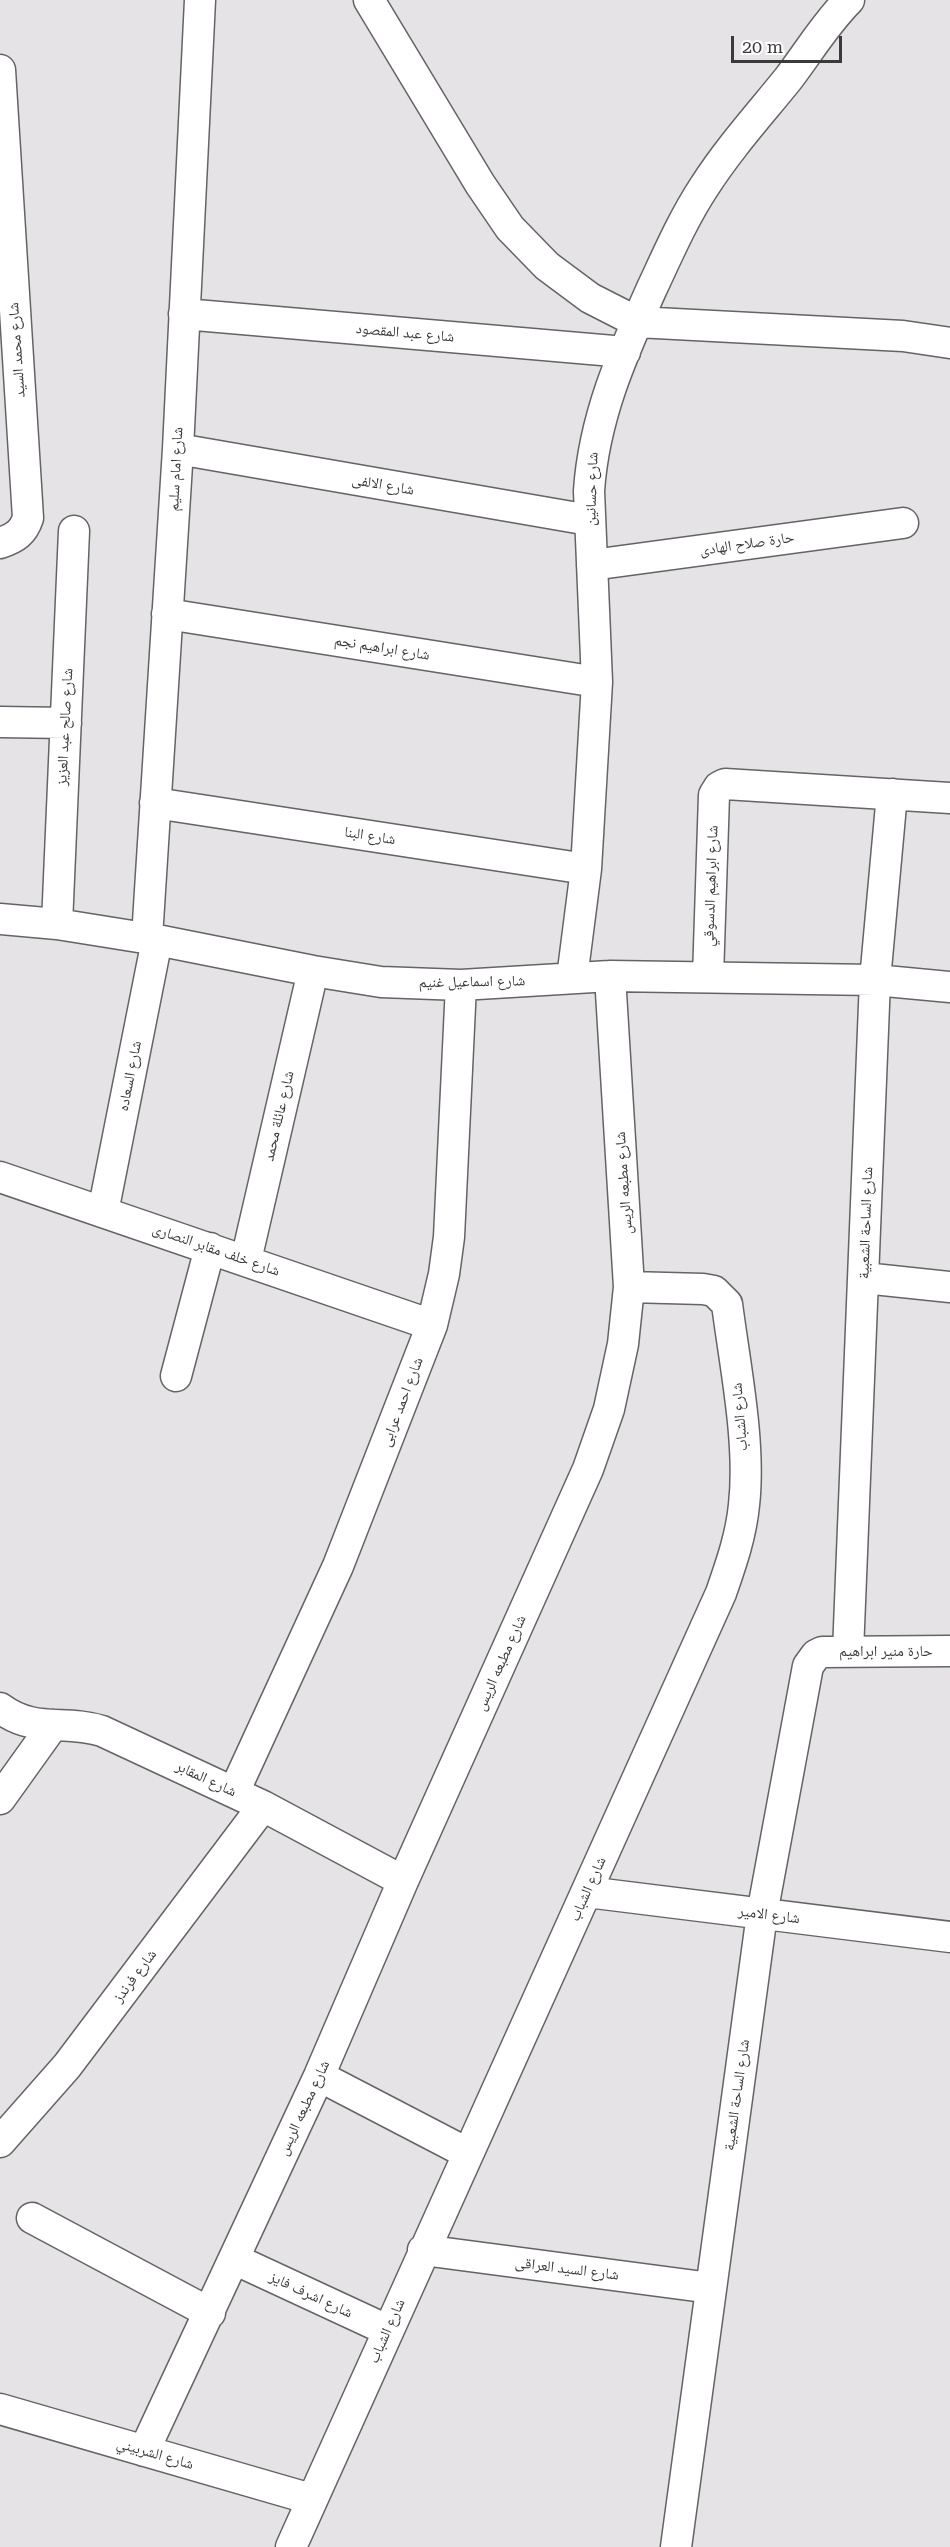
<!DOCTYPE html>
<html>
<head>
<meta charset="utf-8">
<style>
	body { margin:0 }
	#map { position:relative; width:950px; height:2547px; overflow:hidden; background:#e5e3e6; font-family:"Roboto Serif",serif }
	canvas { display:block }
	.scale { position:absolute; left:731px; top:36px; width:111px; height:27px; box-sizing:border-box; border:3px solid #3b3a3b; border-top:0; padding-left:8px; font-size:18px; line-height:21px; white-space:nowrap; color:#3b3a3b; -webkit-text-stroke:4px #fff; paint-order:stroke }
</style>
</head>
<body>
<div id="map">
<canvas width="950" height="2547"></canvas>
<div class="scale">20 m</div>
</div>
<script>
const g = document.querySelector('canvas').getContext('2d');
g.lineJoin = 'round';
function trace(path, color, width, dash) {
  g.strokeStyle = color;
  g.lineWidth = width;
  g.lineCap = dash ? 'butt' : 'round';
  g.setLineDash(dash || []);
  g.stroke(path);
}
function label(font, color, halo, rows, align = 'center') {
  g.font = font + ' "Roboto Serif","Noto Naskh Arabic",serif';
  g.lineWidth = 4.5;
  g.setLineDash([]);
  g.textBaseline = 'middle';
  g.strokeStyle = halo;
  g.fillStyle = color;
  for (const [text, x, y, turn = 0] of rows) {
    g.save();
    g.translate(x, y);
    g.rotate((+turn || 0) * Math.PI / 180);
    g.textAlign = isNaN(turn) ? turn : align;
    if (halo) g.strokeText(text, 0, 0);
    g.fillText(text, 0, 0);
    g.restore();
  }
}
const street = new Path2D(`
	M369,0L480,184L510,228L547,266L590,298L637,322L903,336L950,343
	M0,70L28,518C23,533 15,538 0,543
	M184,314L625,352
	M178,449L589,520
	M592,565L903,523
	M167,614L597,682
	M0,722L66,723
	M155,803L586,869
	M0,919L57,924L157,940L313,971L381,982L461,985L610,976L875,980L950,987
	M57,924L74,531
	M147,938L178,449L200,0
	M708,977L714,795L719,787L725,784L950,798
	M572,978L586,869L597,682L589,491C594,417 622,355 652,288C668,254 683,219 704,187C729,148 759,115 788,79C808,53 825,24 849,0
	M0,1177L432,1325
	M103,1212L157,940
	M246,1260L313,971
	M864,1278L950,1287
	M176,1376L210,1248
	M848,1652L875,980L892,794
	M0,1708C35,1734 64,1719 102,1731L263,1806L403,1881
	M234,1792L338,1566L432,1325L444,1274L449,1237L461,985
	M0,1799L53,1725
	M587,1892L950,1937
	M319,2076L467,2153
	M0,2142L67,2066L263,1806
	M32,2218L210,2313
	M423,2250L711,2288
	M234,2259L387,2330
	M0,2409L311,2499
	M144,2451L319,2076L403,1881L588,1469L609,1409L623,1344L629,1287L610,976
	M291,2547L721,1593C731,1564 741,1536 744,1505C751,1443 735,1366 727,1304L714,1291L703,1289L629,1287
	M676,2547L762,1914L808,1666L816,1655L822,1652L950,1651`);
trace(street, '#646365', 33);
trace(street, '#fff', 30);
label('15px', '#3b3a3b', '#fff', [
	["شارع عبد المقصود",405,333,5],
	["شارع محمد السيد",17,350,-94],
	["شارع امام سليم",176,469,-87],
	["شارع الالفى",383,485,10],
	["شارع حسانين",592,489,-88],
	["حارة صلاح الهادى",747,544,-8],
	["شارع ابراهيم نجم",382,648,9],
	["شارع صالح عبد العزيز",65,727,-87],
	["شارع البنا",370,836,9],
	["شارع ابراهيم الدسوقي",711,886,-88],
	["شارع اسماعيل غنيم",472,982,-1],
	["شارع السعاده",130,1076,-79],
	["شارع عائلة محمد",279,1116,-77],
	["شارع مطبعه الريس",624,1183,-94],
	["شارع الساحة الشعبية",866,1223,-88],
	["شارع خلف مقابر النصارى",216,1250,19],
	["شارع احمد عرابى",402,1402,-69],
	["شارع الشباب",740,1417,-95],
	["حارة منير ابراهيم",886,1652],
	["شارع مطبعه الريس",501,1663,-66],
	["شارع المقابر",206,1779,25],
	["شارع الشباب",588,1889,-66],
	["شارع الامير",769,1915,7],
	["شارع فرندز",135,1976,-53],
	["شارع الساحة الشعبية",737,2095,-82],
	["شارع مطبعه الريس",304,2108,-65],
	["شارع السيد العراقى",567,2269,7],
	["شارع اشرف فايز",311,2295,25],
	["شارع الشباب",387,2331,-66],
	["شارع الشربيني",155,2454,16]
]);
</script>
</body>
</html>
